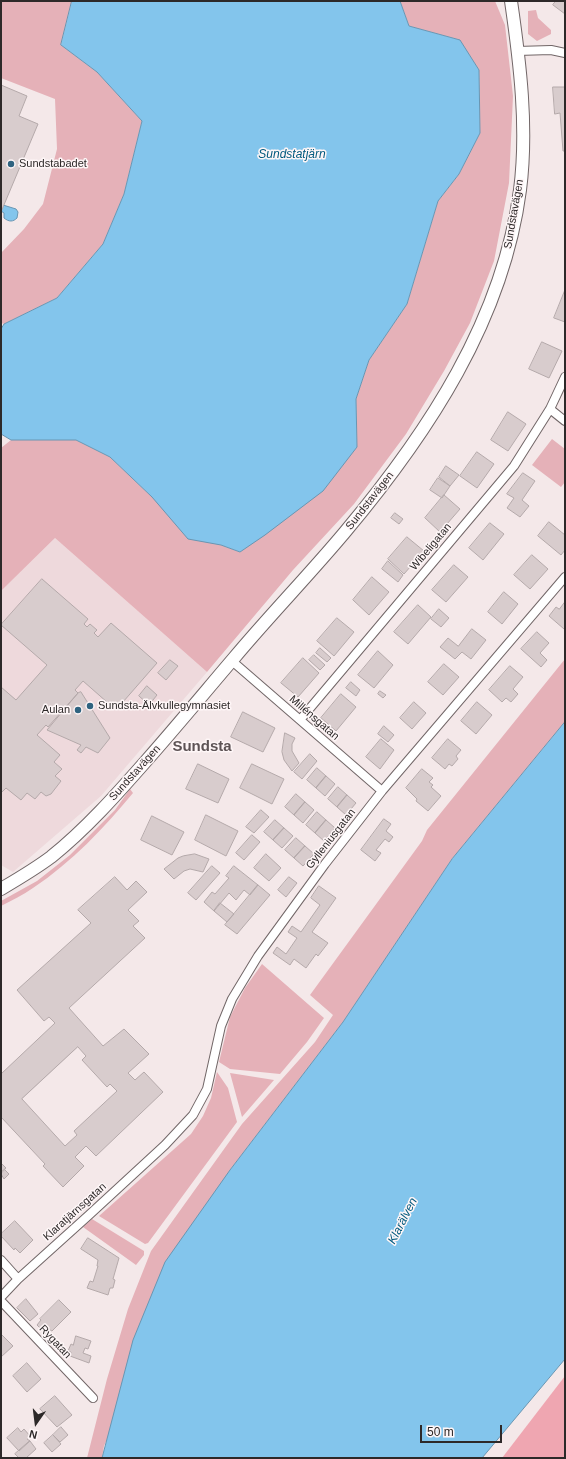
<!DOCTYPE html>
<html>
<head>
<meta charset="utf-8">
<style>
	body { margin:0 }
	#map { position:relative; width:566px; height:1459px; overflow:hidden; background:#f4e8e9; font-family:Helvetica,sans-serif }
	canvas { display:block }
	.frame { position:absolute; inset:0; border:2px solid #2d2929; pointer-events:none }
	.north { position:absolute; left:16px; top:1403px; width:40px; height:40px; -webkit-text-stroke:3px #fef6f7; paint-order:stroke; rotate:194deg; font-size:11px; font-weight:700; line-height:16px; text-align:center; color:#2d2929 }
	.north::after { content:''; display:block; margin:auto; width:14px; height:18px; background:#2d2929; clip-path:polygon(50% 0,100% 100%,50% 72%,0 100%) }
	.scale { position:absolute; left:420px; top:1425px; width:82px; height:18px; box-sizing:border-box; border:2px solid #2d2929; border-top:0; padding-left:5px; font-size:12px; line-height:14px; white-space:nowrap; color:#2d2929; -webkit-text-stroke:3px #fef6f7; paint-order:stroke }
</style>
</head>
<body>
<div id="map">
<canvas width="566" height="1459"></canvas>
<div class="frame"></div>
<div class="north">N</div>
<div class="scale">50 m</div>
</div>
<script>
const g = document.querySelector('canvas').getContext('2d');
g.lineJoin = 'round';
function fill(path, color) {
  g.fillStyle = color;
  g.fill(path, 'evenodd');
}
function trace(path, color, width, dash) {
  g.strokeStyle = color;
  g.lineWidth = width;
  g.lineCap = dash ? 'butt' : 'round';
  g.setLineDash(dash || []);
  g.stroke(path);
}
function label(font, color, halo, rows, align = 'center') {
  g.font = font + ' Helvetica,sans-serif';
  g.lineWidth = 3;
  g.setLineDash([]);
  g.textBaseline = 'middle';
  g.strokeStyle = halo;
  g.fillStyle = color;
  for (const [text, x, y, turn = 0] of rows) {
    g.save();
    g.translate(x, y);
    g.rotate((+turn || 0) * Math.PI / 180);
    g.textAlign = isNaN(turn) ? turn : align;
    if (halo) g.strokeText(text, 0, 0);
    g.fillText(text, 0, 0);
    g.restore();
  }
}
fill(new Path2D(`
	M55,538L207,672L101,796L13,872L1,865V591Z`), '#eed9dc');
fill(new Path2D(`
	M1,1H72L61,45L97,72L142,121L124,194L103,244L57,298L4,324L1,323V253L24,229L43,204L57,149L55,99L1,78Z
	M400,1H495L505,25L513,96L509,183L494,261L470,323L444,371L406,434L354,504L293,570L207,672L55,538L1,591V448L11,440H76L110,457L152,497L221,545L240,552L357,447L356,399L369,360L407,304L438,201L459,174L480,133L479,70L459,40L409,26Z
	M536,10L538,18L551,30V34L537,41L528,34V11Z
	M552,439L565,449V482L561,487L532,465Z
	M565,659V722L452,859L343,1022L230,1170L104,1446L102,1458H87L107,1379L128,1309L151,1251L242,1124L315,1042L333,1015L310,995L422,841L427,830Z
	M130,789L133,793C104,828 72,862 33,888C23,895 12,900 1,906V901L37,881L70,855L115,810Z
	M262,964L324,1018L307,1042L280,1074L230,1069L219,1062L230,1017L245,988Z
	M217,1072L228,1088L237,1122L148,1243L145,1244L99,1216L191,1134L203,1116L211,1098Z
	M230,1073L274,1080L242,1117Z
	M92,1219L144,1251V1255L136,1265L83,1227Z`), '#e5b1b8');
fill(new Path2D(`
	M565,1376V1458H502Z`), '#efa6b1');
const water = new Path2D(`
	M72,1H400L409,26L460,40L479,70L480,133L459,174L438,201L407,304L369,360L356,399L357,447L323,491L265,535L240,552L221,545L188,539L152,497L110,457L76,440H11L1,434V329L4,324L57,298L103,244L124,194L142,121L97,72L61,45Z
	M3,205L16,209L18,212L17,218C13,222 9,222 4,218V213L1,211Z
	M565,722V1359L482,1458H102L133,1340L165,1262L230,1170L343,1022L452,859Z`);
fill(water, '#83c5ec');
trace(water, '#6996b2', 1);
const building = new Path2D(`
	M556,1H565V14L553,5Z
	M1,85L27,96L19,116L38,124L1,212Z
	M553,87H565V151H563L560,113L555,114Z
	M565,290V322L554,318Z
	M542,342L562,351L549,378L529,369Z
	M508,412L526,424L508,451L491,440Z
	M477,452L494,464L477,488L460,476Z
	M446,466L459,475L450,486L439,477Z
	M523,473L535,481L522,500L529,506L520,517L507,508L514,498L507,494Z
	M438,478L450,486L442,498L430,490Z
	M444,495L460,509L440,532L425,518Z
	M395,513L403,519L399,524L391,518Z
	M549,522L565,535V550L561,555L538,536Z
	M490,523L504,534L483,560L469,548Z
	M407,537L424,551L404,574L388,559Z
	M532,555L548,569L530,589L514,575Z
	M388,561L403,575L398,582L382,569Z
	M454,565L468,577L446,602L432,590Z
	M372,577L389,592L369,615L353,600Z
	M42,579L88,619L84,624L87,627L90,624L97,630L94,633L98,637L111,623L157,663L116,710L83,681L75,690L78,693L48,727L46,725L37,735L60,755L54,762L62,769L55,776L61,781L51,794L46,796L41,792L35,799L27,793L21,800L6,788L1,793V687L16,700L47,665L1,625Z
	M504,592L518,604L502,624L488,612Z
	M565,602V627L564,629L549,616L556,607L559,609Z
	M418,605L431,617L408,644L394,632Z
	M439,609L449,618L441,627L431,619Z
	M337,618L354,632L334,656L317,641Z
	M472,629L486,640L471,659L462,652L455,659L440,647L448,638L458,646Z
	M537,632L549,643L540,653L547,660L541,667L521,649Z
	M320,648L331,658L327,662L316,653Z
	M378,651L393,665L374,688L358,675Z
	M314,655L325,665L320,670L309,660Z
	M303,658L319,673L298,697L281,683Z
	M170,660L178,666L166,680L158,673Z
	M444,664L459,677L443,695L428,682Z
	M510,666L523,677L513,689L518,694L511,702L506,698L502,702L489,690Z
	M351,682L360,690L356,696L346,688Z
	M147,686L157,695L149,705L139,696Z
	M380,691L386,695L383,698L378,694Z
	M81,692L110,738L98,753L86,747L81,753L77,750L81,745L47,730L78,693Z
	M341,694L356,707L336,731L321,718Z
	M414,702L426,713L412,729L400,718Z
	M477,702L492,715L476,734L461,721Z
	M243,712L275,728L263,752L231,737Z
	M384,726L394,735L388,742L378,734Z
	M285,733L295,738L292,744V751L299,763L292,771L284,760L282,752Z
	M381,739L394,750L380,769L366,757Z
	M448,739L461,750L456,756L458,759L452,766L449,764L445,769L432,758Z
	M310,754L317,761L302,779L294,772Z
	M198,764L229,779L218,803L186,789Z
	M252,764L284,779L272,804L240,788Z
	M317,768L326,776L316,788L307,780Z
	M422,769L433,778L429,782L433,785L431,787L441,796L428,811L416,801L417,799L406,788Z
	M326,776L335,784L325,796L316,788Z
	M338,787L347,795L337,807L328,799Z
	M296,794L305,802L294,815L285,807Z
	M347,795L356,803L346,815L337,807Z
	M305,802L314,810L303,823L294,815Z
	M261,810L269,817L254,833L246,827Z
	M317,812L326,820L315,833L306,825Z
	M206,815L238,831L226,856L195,840Z
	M152,816L184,832L172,855L141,840Z
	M384,819L391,824L386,831L393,837L389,842L385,839L376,850L381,853L375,861L361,850Z
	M275,820L284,828L273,840L264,832Z
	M326,820L335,828L324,841L315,833Z
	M284,828L293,836L282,848L273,840Z
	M252,835L260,842L244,860L236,853Z
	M296,838L305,846L294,858L285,850Z
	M305,846L314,854L303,866L294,858Z
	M195,854L209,859L203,872L190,869L184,871L174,879L164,869L178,858L183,856Z
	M266,854L281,868L269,881L254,868Z
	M212,866L220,873L196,900L188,893Z
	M234,866L258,885L250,895L244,890L236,900L229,893L214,911L204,902L212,892L215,894L229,878L226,876Z
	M115,877L127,890L136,881L147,892L128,910L139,921L133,926L145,938L69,1008L103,1046L124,1029L149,1054L128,1073L135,1080L144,1072L163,1092L96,1156L86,1146L75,1157L84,1166L63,1187L43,1166L45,1164L1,1117V1074L55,1023L49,1017L44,1021L17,990L91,923L78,910ZM78,1047L86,1056L82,1060L107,1087L110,1084L117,1091L74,1131L77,1135L65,1146L22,1099Z
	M289,877L297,883L286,897L278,890Z
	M258,885L270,895L237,934L225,925Z
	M319,886L336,898L312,932L328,943L318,956L316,954L306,968L294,959L290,965L273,953L277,947L286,954L297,938L288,932L292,926L301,932L320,905L311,898Z
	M220,903L234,914L227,922L214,911Z
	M1,1163L6,1168L1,1172Z
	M5,1170L9,1174L4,1179L1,1174Z
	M15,1221L33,1240L20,1253L15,1248L14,1250L1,1236V1234Z
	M88,1238L119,1258L113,1279L115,1280L113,1288H110L108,1295L87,1288L90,1281L93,1282L98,1266H97L98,1260L81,1249Z
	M26,1299L38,1314L30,1321L17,1308Z
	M59,1300L71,1312L52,1331L50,1330L46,1334L37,1325L41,1320L40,1319Z
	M1,1334L13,1346L1,1357Z
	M76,1336L91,1341L88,1349L85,1348L83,1353L91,1356L89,1363L70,1356L71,1352L68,1351L71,1344L73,1345Z
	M27,1363L41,1379L27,1392L13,1376Z
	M55,1396L72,1415L57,1427L40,1409Z
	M61,1427L68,1435L60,1442L53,1435Z
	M18,1428L21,1432L24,1429L30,1436L27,1439L30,1441L19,1451L7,1438Z
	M53,1435L61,1444L52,1452L44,1443Z
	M30,1441L36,1449L26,1458H19L15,1454Z`);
fill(building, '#d8cccd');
trace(building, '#b4a9aa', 1);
const street = new Path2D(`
	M517,51L551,50L565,53
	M550,409L565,421
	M232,661L382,791
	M300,720L514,466L550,409L565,377
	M1,1260L18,1279
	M1,1297L18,1279L89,1215L165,1145L193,1115L207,1089L221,1026L232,999L258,956L325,864L382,791L565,577
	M1,1301L93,1398`);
const secondary = new Path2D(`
	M1,889C18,879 35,869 51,857C86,829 117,794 146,761C176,727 205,692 234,658C270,615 309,575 345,532C428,433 503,320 520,190C528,128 520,63 511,1`);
trace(street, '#716667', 10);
trace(secondary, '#716667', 14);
trace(street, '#fff', 8);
trace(secondary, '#fff', 12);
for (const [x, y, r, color] of [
	[11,164,4,"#2f6380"],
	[90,706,4,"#2f6380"],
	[78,710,4,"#2f6380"]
]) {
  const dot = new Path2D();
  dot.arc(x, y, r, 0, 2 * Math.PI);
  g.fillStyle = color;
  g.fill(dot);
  trace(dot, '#fef6f7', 1.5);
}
label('11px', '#2d2929', '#fef6f7', [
	["Sundstabadet",19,164],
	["Sundsta-Älvkullegymnasiet",98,706],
	["Aulan",70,710,"right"]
], 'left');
label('11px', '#2d2929', '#fef6f7', [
	["Sundstavägen",514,214,-80],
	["Sundstavägen",370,501,-52],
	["Wibeligatan",431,547,-50],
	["Millénsgatan",314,718,41],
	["Sundstavägen",135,773,-48],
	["Gylleniusgatan",331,839,-52],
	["Klaratjärnsgatan",75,1212,-42],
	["Rygatan",55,1342,47]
]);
label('italic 12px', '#00597e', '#fef6f7', [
	["Sundstatjärn",292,155],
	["Klarälven",403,1221,-63]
]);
label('bold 15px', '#5d5355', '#fef6f7', [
	["Sundsta",202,747]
]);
</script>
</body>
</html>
